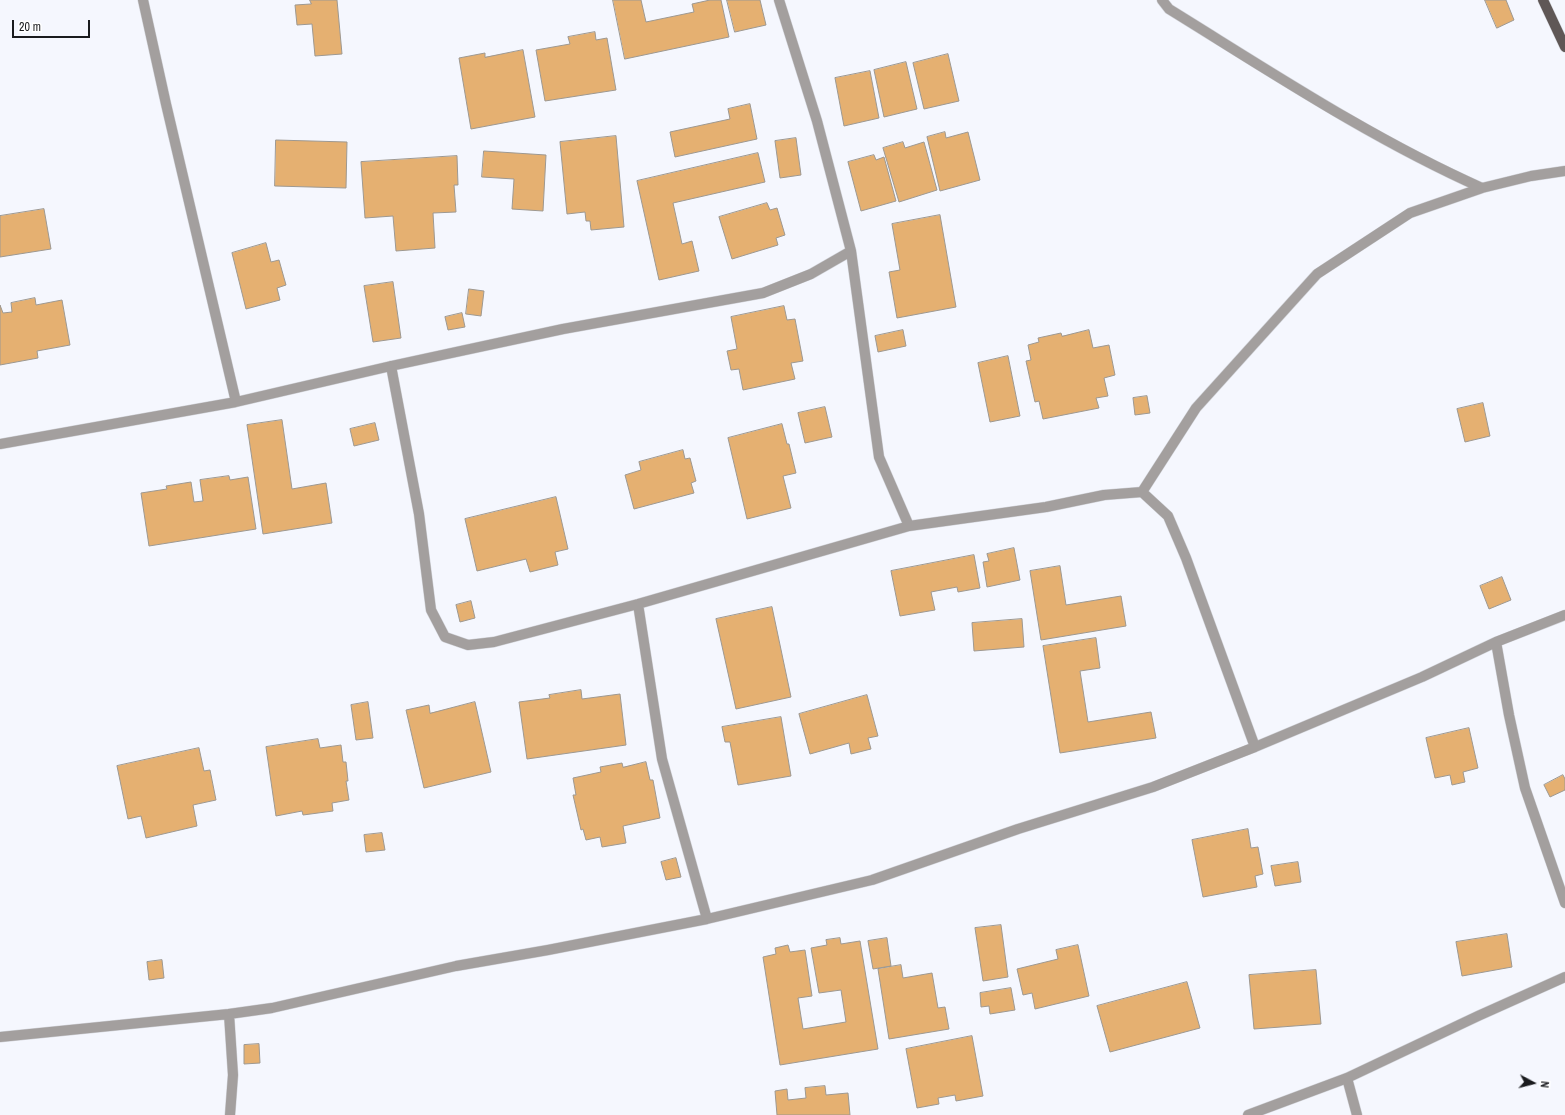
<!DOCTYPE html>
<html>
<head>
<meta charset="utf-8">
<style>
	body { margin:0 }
	#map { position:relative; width:1565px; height:1115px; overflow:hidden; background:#f5f7fe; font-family:"Archivo Narrow",sans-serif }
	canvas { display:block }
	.north { position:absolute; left:1513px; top:1063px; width:40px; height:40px; -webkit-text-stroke:3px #fff; paint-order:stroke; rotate:97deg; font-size:11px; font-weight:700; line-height:16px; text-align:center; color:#1a1b1e }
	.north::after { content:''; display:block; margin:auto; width:14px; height:18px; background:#1a1b1e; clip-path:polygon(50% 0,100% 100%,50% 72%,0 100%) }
	.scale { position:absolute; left:12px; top:20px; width:78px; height:18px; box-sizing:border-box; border:2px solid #1a1b1e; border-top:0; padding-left:5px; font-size:12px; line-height:14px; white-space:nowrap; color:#1a1b1e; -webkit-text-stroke:3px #fff; paint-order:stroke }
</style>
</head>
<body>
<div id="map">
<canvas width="1565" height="1115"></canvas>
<div class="north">N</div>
<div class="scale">20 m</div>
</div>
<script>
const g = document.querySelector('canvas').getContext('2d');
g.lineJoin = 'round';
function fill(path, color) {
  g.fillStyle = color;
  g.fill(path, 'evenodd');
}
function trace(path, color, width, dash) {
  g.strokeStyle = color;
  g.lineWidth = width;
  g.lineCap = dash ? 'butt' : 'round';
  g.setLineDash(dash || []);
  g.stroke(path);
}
const building = new Path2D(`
	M310,0H337L342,54L315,56L312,24L297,25L295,5L311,4Z
	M613,0H641L646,22L694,12L692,4L710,0H721L729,37L625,59Z
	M727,0H760L766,25L735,32Z
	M1485,0H1506L1514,20L1497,28Z
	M595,32L596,40L607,38L616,90L545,101L536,50L570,44L568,37Z
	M523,50L535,117L471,129L459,58L485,53V57Z
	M948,54L959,101L924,109L913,63Z
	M906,62L917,109L884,117L874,70Z
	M870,71L879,118L844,126L835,78Z
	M750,104L757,139L675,157L670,132L730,119L728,109Z
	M945,132L946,138L968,132L980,180L940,191L927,137Z
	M616,136L624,227L591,230L590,221H586L585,212L567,214L560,142Z
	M796,138L801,175L780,178L775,141Z
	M276,140L347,142L346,188L275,186Z
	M903,142L905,148L924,142L937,190L899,202L883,148Z
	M484,151L546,155L543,211L512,209L514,179L482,177Z
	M758,153L765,182L673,203L682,244L692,241L699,271L659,280L637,181Z
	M874,155L876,160L884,157L896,201L861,211L848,162Z
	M457,156L458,185H454L456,212L433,213L435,248L396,251L393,216L365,218L361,162Z
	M767,203L770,210L777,208L785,235L776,238L778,245L732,259L719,217Z
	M44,209L51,249L0,257V216Z
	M940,215L956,307L897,318L889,272L900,270L892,224Z
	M266,243L271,262L279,260L286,285L277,288L280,300L246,309L232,253Z
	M393,282L401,338L373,342L364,286Z
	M469,289L484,291L481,316L466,314Z
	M35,298L36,305L62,300L70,345L37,351L38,358L0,365V305L3,313L12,312L11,303Z
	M784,306L787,320L795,319L803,361L791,363L795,379L743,390L739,369L731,370L727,351L737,349L731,317Z
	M462,313L465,327L448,330L445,317Z
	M903,330L906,346L878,352L875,336Z
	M1089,330L1093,348L1109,345L1115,375L1104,378L1108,396L1096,398L1099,408L1043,419L1039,401L1035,402L1026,361L1031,360L1028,345L1039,342L1038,338L1061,333L1062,336Z
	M1008,356L1020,416L990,422L978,363Z
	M1147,396L1150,413L1135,415L1133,398Z
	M1483,403L1490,436L1465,442L1457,409Z
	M825,407L832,437L805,443L798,413Z
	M282,420L292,489L326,483L332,523L263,534L247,425Z
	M375,423L379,440L354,446L350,429Z
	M782,424L787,444H789L796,473L783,476L791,508L747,519L728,438Z
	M683,450L685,459L690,458L696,481L691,483L694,493L634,509L625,475L641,470L639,462Z
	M229,476L230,480L248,477L256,529L149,546L141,493L167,489L166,486L191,482L194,502L203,501L200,480Z
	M556,497L568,549L555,552L558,565L530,572L526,559L477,571L465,519Z
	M1014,548L1020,580L987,587L983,562L989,561L987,554Z
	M974,555L980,588L958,592L957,587L931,592L935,610L900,616L891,571Z
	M1060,566L1066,605L1121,596L1126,626L1041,640L1030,571Z
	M1502,577L1511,600L1489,609L1480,586Z
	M471,601L475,618L460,622L456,605Z
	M772,607L791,697L736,709L716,619Z
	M1022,619L1024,647L974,651L972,623Z
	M1096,638L1100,668L1080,671L1088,722L1151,712L1156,738L1060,753L1043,646Z
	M581,690L582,699L620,694L626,745L527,759L519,702L550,698L549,695Z
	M867,695L878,736L868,738L871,749L851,754L849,743L810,754L799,714Z
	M368,702L373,738L356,740L351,705Z
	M475,702L491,772L424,788L406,710L429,705L430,713Z
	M781,717L791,776L738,785L730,742H725L722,727Z
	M1469,728L1478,768L1463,772L1465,782L1452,785L1450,775L1435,778L1426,738Z
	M318,739L320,748L341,745L343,762H346L348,781H346L349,800L332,803L333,811L303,815L302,811L276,816L266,747Z
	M199,748L204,771L210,770L216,800L193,805L197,826L146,838L141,816L128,819L117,766Z
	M646,762L650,780H653L660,818L623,826L626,843L602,847L600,837L586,840L583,829L581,830L573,795H576L573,778L601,772L600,767L622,763L623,767Z
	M1563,775L1565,779V790L1550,797L1544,785Z
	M1248,829L1251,848L1258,847L1263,874L1255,876L1257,887L1203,897L1192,840Z
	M382,833L385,850L366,852L364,835Z
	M676,858L681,877L666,880L661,862Z
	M1298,862L1301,882L1275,886L1271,866Z
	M1001,925L1008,977L983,981L975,928Z
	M1507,934L1512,967L1462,976L1456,942Z
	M840,938L841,944L860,941L878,1049L780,1065L763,957L776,954L775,948L788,945L790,952L805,950L812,996L798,998L803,1029L846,1022L841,990L819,993L811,948L827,945L826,940Z
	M887,938L891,966L873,969L868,941Z
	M1078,945L1089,996L1035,1009L1032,993L1023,995L1017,969L1058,959L1056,950Z
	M162,960L164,978L149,980L147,962Z
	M901,965L903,978L932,973L938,1008L945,1007L949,1029L889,1039L878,969Z
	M1316,970L1321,1024L1254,1029L1249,975Z
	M1187,982L1200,1028L1110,1052L1097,1006Z
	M1011,988L1015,1010L990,1014L989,1006L981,1007L980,993Z
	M972,1036L983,1096L956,1101L955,1095L938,1098L939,1104L917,1108L906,1049Z
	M259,1044L260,1063L244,1064V1045Z
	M825,1086L826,1095L848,1093L850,1115H777L775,1091L787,1089L788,1100L806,1098L805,1088Z`);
fill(building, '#e5b071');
trace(building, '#9d9891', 1);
const minor = new Path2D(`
	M143,0L166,104L236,402
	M779,0L817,121L851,251L879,457L909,526
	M1162,0L1169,9C1271,72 1372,139 1482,188
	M391,366L419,514L431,610L445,637L468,645L494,642L638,604L909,526L1046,507L1104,495L1142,492L1168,516L1186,558L1255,747
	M0,444L236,402L391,366L563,329L763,293L811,274L851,251
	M1142,492L1196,408L1317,274L1410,213L1482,188L1531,176L1565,171
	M638,604L662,759L707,919
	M1496,642L1509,715L1525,788L1565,903
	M0,1037L229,1014
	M1347,1078L1357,1115
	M230,1115L233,1075L229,1014L272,1008L456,966L548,950L707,919L872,880L1018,829L1153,787L1255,747L1422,677L1496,642L1565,615
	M1248,1115L1347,1078L1478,1016L1565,977`);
const major = new Path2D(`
	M1543,0L1565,47`);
trace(minor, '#d2d4da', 11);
trace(major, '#d2d4da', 11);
trace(minor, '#a39f9e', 10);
trace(major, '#5f5756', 10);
</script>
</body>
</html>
